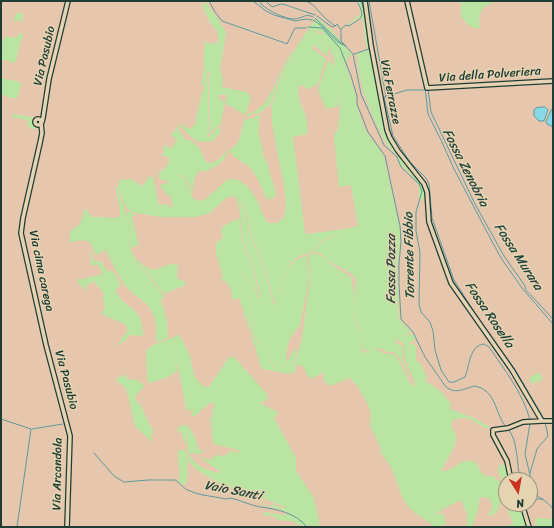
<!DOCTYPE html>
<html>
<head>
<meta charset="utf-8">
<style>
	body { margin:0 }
	#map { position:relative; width:554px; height:528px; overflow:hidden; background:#e6c7ae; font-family:Sriracha,sans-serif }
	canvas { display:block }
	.frame { position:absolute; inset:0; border:2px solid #1f3d34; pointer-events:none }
	.north { position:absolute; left:498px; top:472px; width:40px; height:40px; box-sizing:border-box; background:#e6d3b1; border:1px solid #96977f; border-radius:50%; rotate:169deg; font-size:11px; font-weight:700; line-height:16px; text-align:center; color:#1f3d34 }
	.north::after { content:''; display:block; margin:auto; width:14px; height:18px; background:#c8321e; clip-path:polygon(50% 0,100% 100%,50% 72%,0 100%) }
</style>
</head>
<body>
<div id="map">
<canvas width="554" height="528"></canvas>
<div class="frame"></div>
<div class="north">N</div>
</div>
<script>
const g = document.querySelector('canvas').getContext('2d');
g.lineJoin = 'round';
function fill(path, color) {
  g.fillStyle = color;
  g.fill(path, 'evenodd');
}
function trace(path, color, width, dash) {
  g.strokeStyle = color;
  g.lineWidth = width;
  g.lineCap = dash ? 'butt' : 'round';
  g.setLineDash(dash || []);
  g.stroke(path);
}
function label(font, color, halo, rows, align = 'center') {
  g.font = font + ' Sriracha,sans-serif';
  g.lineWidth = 3;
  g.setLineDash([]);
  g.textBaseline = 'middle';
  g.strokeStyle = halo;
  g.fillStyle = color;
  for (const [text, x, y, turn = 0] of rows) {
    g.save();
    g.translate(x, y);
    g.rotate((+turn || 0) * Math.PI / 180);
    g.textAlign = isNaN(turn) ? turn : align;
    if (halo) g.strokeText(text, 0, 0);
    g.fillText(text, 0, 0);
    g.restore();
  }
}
fill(new Path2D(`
	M359,1H363L364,4L370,48L367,50L370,51L383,123L388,139L397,154C386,147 384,138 378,127C366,102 359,83 357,55L358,53L367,50L363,21L361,18H359L345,25L347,23L362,14C362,9 358,6 359,1Z
	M461,1H500C483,4 477,11 480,28C471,30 467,23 461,17Z
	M205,2L218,19L226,33L220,69L223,80L222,87L246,92L251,96L246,113L242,116V113L226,104L225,103L227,95H218V98L224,102L225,104L221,122V124L214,129L210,135L209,134L210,125V73L204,69L208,73L204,86L201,85L203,74L205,41L209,44L216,42L219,45L217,31L210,22L202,6Z
	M16,13H23L22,21L17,20L16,22L14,21Z
	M317,18L332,30L333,32L352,54L348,58L345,63L356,97V101C359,113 362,126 370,137C375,144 381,149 384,158L401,234L397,267L399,319L411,332L401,336L410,334L415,336V340L408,344L416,345V360L421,364L427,377L424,381C434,385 445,394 451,404L450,406V409L474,418L491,428C480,431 473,412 453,420L451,425C453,429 456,433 456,437C457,448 445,460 442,471C452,473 458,459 471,461C484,463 475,478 493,476L500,482L503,481C500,476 495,470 500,465H506L510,480H506V503L502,499L496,513L490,516H488L492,507L491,501L486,497L479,498V507L472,527L467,526V513L461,500L436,513L437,515L441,513L443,514L446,523L445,525L441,524L443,527H434C426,518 416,516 408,506C400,497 397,480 392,469C389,463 383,457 380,451L381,449L370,426L371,414L367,403L356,384L348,377L346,380L329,386L324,380L323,372L312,379L309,377H308L302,365L296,367L295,362L302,338L311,271L309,264V254H319L331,264L351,277L354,292V317L361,335L362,351L365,353L374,349L378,350L385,354H392L396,356L410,383L413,386L415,385L414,381L405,358L404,345L402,342L397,341L399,337L394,342L399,344L403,347V359L410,376V378L400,359L395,353L384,351L380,348L367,351L363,349L360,329L355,318L354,309L356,280L351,273L325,259L321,253L311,252L318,245L342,231L319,243L309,253L299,256L291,263L283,277L279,291L278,302L275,304L264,264L253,241L244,206L238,199L232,196L226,198L210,213L196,217H162L136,213L129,210L125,206L118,187L120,180L131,179L141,186L143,185L150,176L153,177L159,205L165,204L173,208L171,197L164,192V189H161L160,185L168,183V181L159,179V172L163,170L169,163V158L166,156L164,157L162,156L164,151L163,148L165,145L171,149L177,140L171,135L181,123L190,129L195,124L202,93L209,74V125L207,134L210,137L215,130L220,127V133L213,141L199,142L192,138L183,129L184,126L182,125L178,130L184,137V139C191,139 199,146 202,153C204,157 203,159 206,162C215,165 222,157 227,150C228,161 213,168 204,172L201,170C192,175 194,187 192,196L189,183L184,176L176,175L170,176L160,172L170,176L176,175L184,177C189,185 189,194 196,201L204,200L227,180C239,175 252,189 257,200C261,208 262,215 268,223H277C279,221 283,219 284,217C292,204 272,137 272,118C272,114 271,109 272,105C279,78 291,54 307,31H312L323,35L322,32L307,30ZM324,38L330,51L333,55L335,67L333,64L328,60L318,90L326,109L339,106V85L340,106L338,131L335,132L334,137L339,187L351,185L358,226L345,229L307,234L305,233L293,137L307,134C307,128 307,122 306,117C303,105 296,100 299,86L301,85L307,89L313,87L318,84L326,59L312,48L314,45L328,57V49Z
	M20,33L23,34L15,63L1,59V46L3,39L8,36L16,38Z
	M293,50L278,82L270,105L260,113L251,114L249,117L245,118L248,114C273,108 278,68 293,50Z
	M1,78L20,82L21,85L17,98C12,100 6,96 1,94Z
	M13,114L31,117L37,129L29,128L30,126H28V120L12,117Z
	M261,114C258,120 260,128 258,134L260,137L263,149V156L267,163L276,193L275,197L268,200C264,196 264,191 261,186C258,180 255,174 251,169C244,161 233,159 229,150C242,144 240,132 244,120L253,118Z
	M398,155H400C402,158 402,162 404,164C406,167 410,168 412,170C420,178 428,189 423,200L419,199V186L409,172L401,165L399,161Z
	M115,187H117C120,198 125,208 128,220C131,234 126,250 138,261V263L164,296L161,301L167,320L168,338L156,342C156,333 157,323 153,314C149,301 132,296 125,285C117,274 111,262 106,250L96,255L90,242L80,240L70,243V231L80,224L85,208L92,217H103L113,218L120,217V209Z
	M236,199L240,202L243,207L252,241L263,264L274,305L278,303C280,283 286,260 308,255L307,263L310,272L305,300L300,325L289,340L286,355L287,360L285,366L280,368H275L266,352L253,334L248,293L241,273L243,272L254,289L258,298H260L261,295L251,260L243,240L239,207Z
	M129,211L134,213V215L132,217L139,245L131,248L127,213Z
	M239,218L242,240L250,261L260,296L258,297L255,289L243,272H241L248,293L252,335L266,352L274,368C288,369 287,360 294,350L297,349L294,363L296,371L290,374L262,369L239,298L232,300C233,292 230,282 221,280L223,276L216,254V243L223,238L221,231L223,226Z
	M91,248L94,261H101L108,272L112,270L121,284L116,290C123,311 143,303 143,336L129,335L126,340L116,346L127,332V326C119,319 108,320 101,313L105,309L103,298L104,294L94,281L88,285L86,283L87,290L84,289L82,286H80L77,281L78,279H84L100,274L104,278L98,264L93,266L91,265Z
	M139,261C142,264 146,267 150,269C158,272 168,261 178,265L177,276L179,280H182L187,284L164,294L139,263Z
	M177,335H180L191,358L190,360L195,377L204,387H209L229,357L235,358L267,394V401H261L262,404L279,413L274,418L296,458V471L313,496L319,519L318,527H313L312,525L302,526L291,521L279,520L272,516L263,515V512L284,515L289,514L285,511L262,504L251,495L233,489L215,481L197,470L188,461L187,426C192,429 199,444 198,449L204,451L200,454L189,453C192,465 209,471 220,473V471L210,465L200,457L209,460L218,454L220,456H224L232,450L237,454L239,450L213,444L210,416L213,418L212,408L214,409L215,408L213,402L208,404L207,407L206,406L195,416H192L191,413L194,409L188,411L186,409L179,370L174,358V350ZM252,495L256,496L286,507L281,508L273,504L271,506L262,503Z
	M176,336C174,353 172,353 178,371C167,379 162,378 151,383L147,381L146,351L153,345Z
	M539,372L543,379L532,384L529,378Z
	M125,374L127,379L137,380L144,385V387L136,395L135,399L141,406L148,422L153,430L154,433H151L152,442L135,426L126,388L115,380Z
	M184,425H187L186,447L181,432L177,431L178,428Z
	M181,450H186C187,460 189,473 186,483L183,485L179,483L180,470L179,469L178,451Z
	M507,504H521L528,527H507L513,523L508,512L509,507Z
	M536,518L553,519V527H536L535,519Z`), '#bae4a1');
const water = new Path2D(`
	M545,107L548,110L544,121H539L534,116V110L536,108Z
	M552,109H553V127L547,124L546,122Z`);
fill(water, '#88d8e5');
trace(water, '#5e9a9e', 1);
trace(new Path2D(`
	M209,1L215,12L222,21L282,42L287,44L295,28H306
	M253,1L266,11L274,15L295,21L306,19L312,20
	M261,1V4C269,11 284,19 295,19C303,18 306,13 313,17
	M266,1L272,7L281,4L286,5L315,15
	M306,1L313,5L325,18L335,26L337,24L341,30V41L353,54L361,94L384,145L397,157L401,167L419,184L422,191L416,212V231L420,252L419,304L421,312L430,322L433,331L435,350L441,370L449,382H454L465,377C470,365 469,346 484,344L489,347C504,369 523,393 530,420
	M357,1H358
	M369,1L386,97H384L393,136L410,162
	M317,16L332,27L335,26
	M315,18L341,43L344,44
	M313,20C326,26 333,43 346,46
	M308,27L322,28L340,48L351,76L357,96V104L368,132L385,156L400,226L401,241L399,264V284L401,319L413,332L425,357L446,387C457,395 464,388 475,386C497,391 494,412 506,427
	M341,29L346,25L349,26C361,18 366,18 358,3
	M354,54L369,49L365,13L361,1
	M425,87L428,114L441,140L454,169L487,232L501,258L522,288L553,324
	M428,89L431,112L475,204L504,256L525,286L526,290L553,319
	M387,96L407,90H425
	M411,163L426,178L429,184L432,218L454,280L483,326L516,371L544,419
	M1,419L31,429L17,527
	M530,423L525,454L534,492C539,499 547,500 553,509
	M32,429L63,424
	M508,429C518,439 517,466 520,480
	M94,453L114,476L124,482L148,480H175C181,483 183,489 190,491C201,496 214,496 225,499L230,498C240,500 250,505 260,507C277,509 296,513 307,527
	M530,473L537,449L548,436L545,422
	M530,498L534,499H543`), '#5e9a9e', 1);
const secondary = new Path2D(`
	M365,1L371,45L387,130L390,138L398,151L424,184L427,192L429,222L451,283L512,370L542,421H553
	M407,1L427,88L553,81
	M35 122a3 3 0 1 1 6 0a3 3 0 1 1-6 0Z
	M42,122L43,118L49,79L68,1
	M41,123L42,133L40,143L23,218L21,233L46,345L70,436L67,527
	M511,480L507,461L493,435V430L508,428L523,422L542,421
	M522,504L529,527`);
trace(secondary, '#1f3d34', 6);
trace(secondary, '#e6d3b1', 3.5);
label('12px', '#1f3d34', '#e6d3b1', [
	["Via Pasubio",45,56,-77],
	["Via della Polveriera",490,75,-4],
	["Via Ferrazze",390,92,79],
	["Via cima carega",41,271,78],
	["Via Pasubio",66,380,75],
	["Via Arcandola",58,474,-89]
]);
label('italic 13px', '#24453d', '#e6d3b1', [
	["Fossa Zenobria",465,168,63],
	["Torrente Fibbio",410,256,-91],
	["Fossa Murara",518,257,57],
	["Fossa Pozza",392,269,-90],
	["Fossa Rosella",489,315,56],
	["Vaio Santi",233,491,11]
]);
</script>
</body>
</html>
